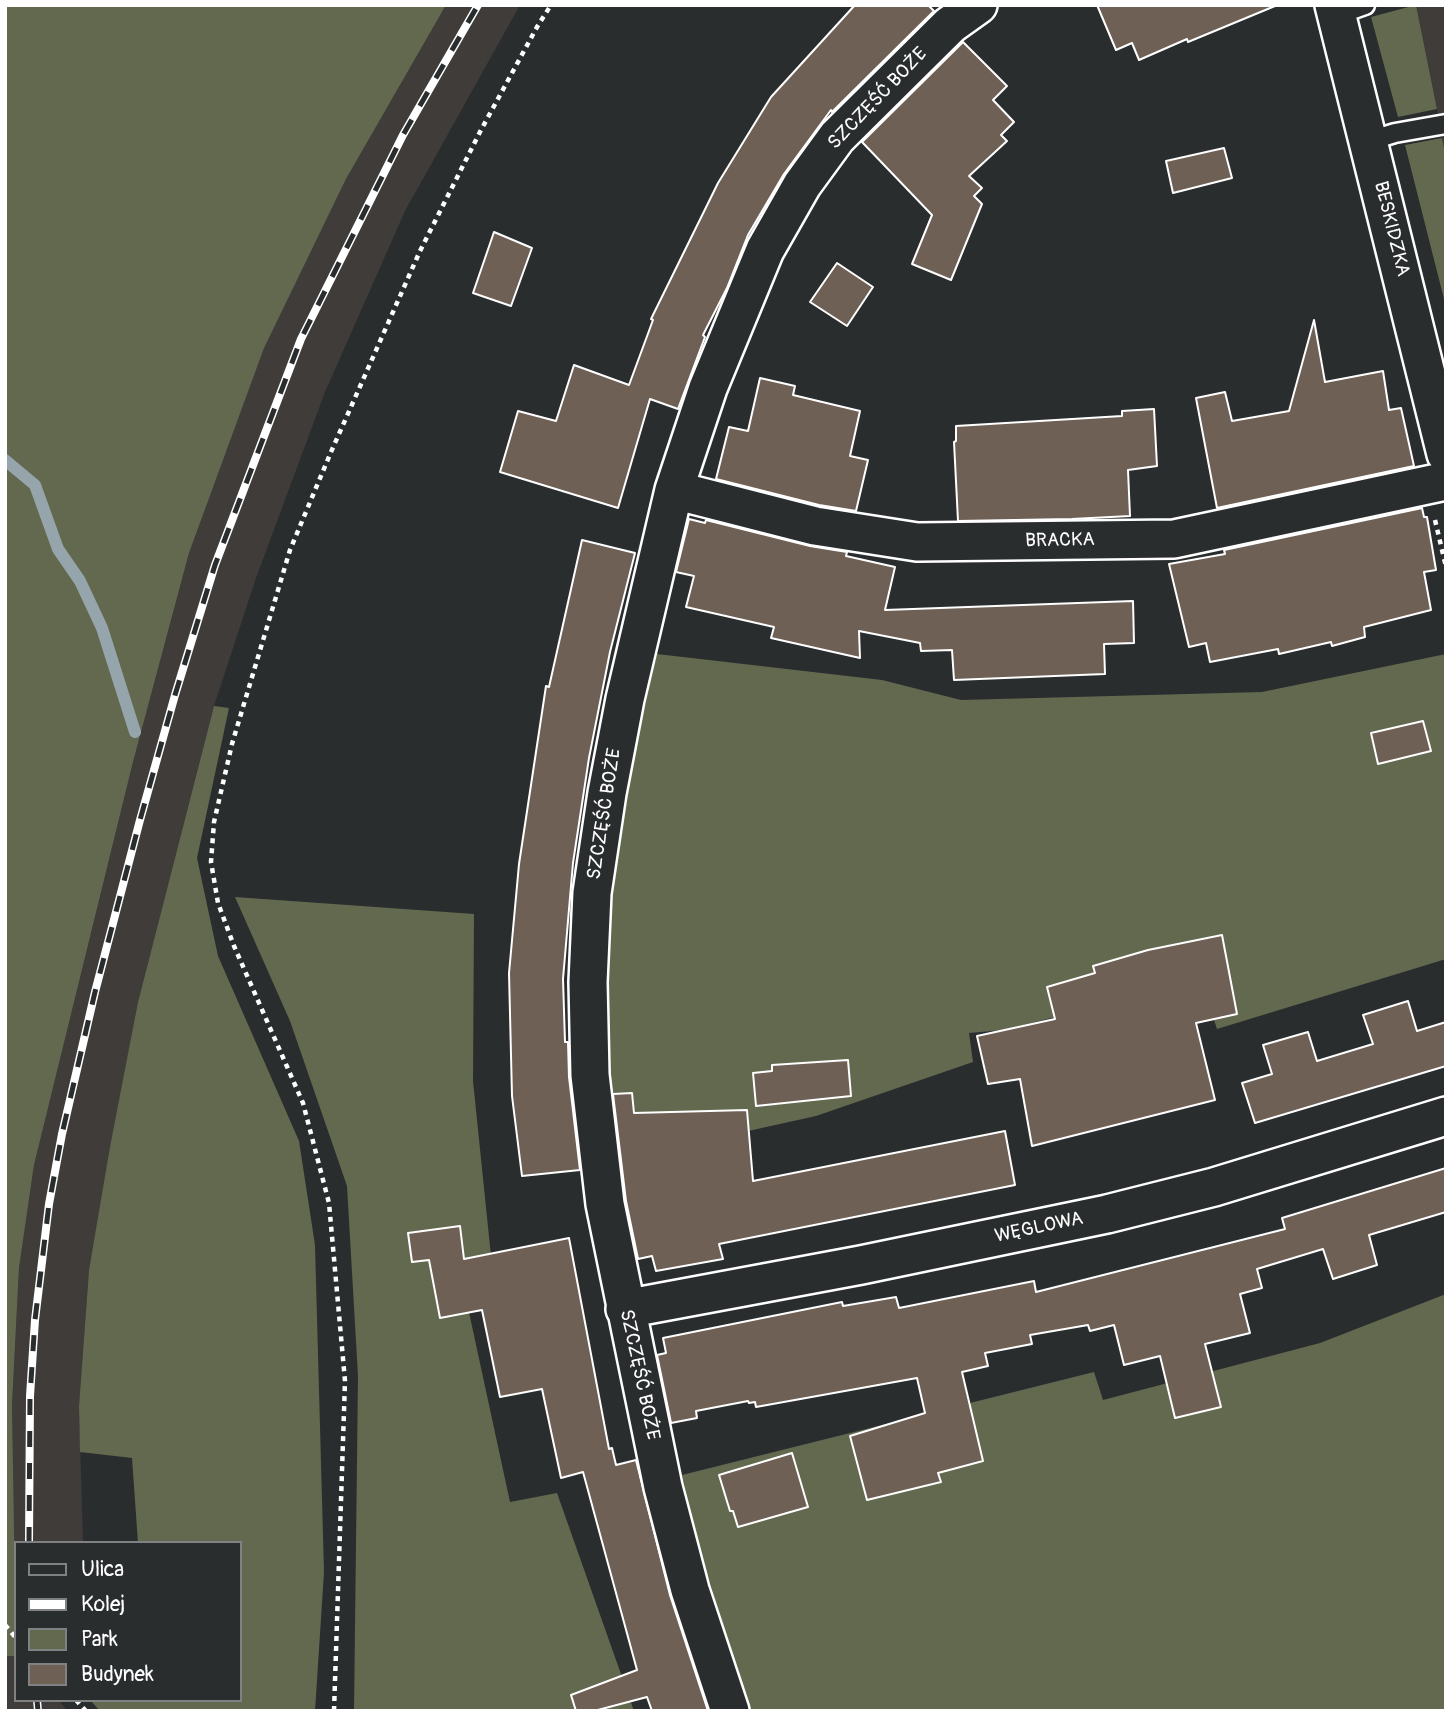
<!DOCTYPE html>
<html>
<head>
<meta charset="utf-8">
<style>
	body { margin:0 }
	#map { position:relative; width:1451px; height:1716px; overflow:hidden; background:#2a2d2e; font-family:Pangolin,sans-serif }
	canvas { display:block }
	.frame { position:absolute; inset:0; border:7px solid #fff; pointer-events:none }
	.legend { position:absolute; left:14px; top:1541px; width:228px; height:161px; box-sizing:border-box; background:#2a2d2e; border:2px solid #7f8182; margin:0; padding:9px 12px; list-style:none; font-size:21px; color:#fff }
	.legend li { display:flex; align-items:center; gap:14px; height:35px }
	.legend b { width:35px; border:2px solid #7f8182 }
</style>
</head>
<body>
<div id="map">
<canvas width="1451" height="1716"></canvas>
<div class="frame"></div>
<ul class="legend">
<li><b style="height:9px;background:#2a2d2e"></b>Ulica</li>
<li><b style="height:9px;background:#fff"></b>Kolej</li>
<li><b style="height:19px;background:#62694f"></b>Park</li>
<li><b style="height:19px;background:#6f6055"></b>Budynek</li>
</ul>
</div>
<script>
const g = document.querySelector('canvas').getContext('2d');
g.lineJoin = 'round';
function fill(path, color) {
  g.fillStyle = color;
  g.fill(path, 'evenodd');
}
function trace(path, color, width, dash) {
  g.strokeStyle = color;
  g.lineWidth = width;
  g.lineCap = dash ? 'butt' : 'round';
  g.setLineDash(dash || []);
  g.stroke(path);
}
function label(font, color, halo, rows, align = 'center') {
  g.font = font + ' Pangolin,sans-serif';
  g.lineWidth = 7;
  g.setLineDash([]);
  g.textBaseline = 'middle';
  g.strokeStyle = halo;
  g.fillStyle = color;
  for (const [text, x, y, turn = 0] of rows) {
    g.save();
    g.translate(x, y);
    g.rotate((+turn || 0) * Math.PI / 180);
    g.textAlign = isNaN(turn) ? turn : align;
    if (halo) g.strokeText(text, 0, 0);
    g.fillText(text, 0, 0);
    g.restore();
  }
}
fill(new Path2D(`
	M446,5H520L405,211L325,392L256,578L214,706L138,1002L89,1270L79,1407L83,1543H16V1619L14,1617L12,1405L19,1268L34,1165L133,762L189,553L264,347L346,179Z
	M1416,5H1446V157L1437,109Z
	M5,1656H16V1700H58L68,1711H5Z`), '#3f3c3a');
fill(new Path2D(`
	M5,5H446L346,179L264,348L189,553L133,762L34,1165L19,1268L12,1405L16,1656H5Z
	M1416,5L1437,109L1398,117L1371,17Z
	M1442,138L1446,157V307L1405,145Z
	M657,654L882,680L961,700L1262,692L1446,654V959L1217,1029L1201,980L1004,1030L969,1033L973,1062L816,1116L617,1160L605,1078L609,894L620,812Z
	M214,706L229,708L197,858L218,956L299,1141L315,1245L324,1572L315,1711H100L90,1700H240V1543H138L132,1458L80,1452L79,1406L89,1270L110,1147L138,1002Z
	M235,897L474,914L473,1081L491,1256L459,1266L510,1502L557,1493L634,1711H354L358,1376L347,1186L290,1021Z
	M1446,1294V1711H751L698,1546L682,1475L1094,1372L1103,1400L1320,1343Z`), '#62694f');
trace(new Path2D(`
	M5,460L35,485L58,549L80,581L102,628L135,732`), '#95a5ab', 12);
const building = new Path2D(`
	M855,5H928L934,11L832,112L831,110L784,174L748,235L727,288L703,335L705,337L678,409L650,399L618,508L500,472L518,411L556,421L574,365L629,385L653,320L651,319L718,183L771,97Z
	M1097,5H1275V6L1188,42L1187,39L1139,60L1132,43L1116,50Z
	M963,42L1007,86L993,100L1014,122L1001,135L1007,141L969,176L982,188L974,196L982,204L951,280L912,264L932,215L862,142Z
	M1224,148L1232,178L1173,193L1166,161Z
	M494,232L532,248L511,306L473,293Z
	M837,263L873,287L847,326L810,302Z
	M1314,320L1325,382L1383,371L1389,410L1401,408L1414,466L1217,508L1196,398L1225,392L1232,421L1289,411Z
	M760,378L795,386L793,395L860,411L850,456L868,460L856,511L819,505L716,479L729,427L748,431Z
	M1154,409L1157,466L1128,470L1130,516L1072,519L958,521L954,442L956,441V426L1122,416V411Z
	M1422,508L1424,517H1427L1436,570L1424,572L1431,610L1364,627L1365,637L1332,646L1331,642L1279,654L1278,649L1210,662L1206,643L1189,647L1169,564L1225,554L1224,550Z
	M689,519L705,523L706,520L810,546L847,552L846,556L895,567L885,610L1133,601L1134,643L1104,644L1105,674L954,680L952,650L921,651L920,643L859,631L860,658L771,638L774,627L686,607L694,576L676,572Z
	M582,540L635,553L610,652L589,758L573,863L563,979L565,1042H568L569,1077L580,1170L522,1176L512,1096L509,973L519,864L546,686L549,687Z
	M1423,721L1431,751L1378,764L1371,733Z
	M1222,935L1237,1014L1196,1023L1215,1100L1032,1146L1020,1079L988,1084L977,1036L1055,1019L1047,987L1095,973L1093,966L1148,950Z
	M1408,1001L1417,1031L1446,1022V1066L1255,1123L1242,1083L1272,1074L1263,1045L1308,1032L1317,1061L1373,1044L1363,1015Z
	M848,1060L851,1096L756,1106L753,1073L772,1071V1065Z
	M632,1093L634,1113L747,1110L753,1181L1005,1131L1015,1185L719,1244L723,1259L656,1271L652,1256L638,1259L626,1201L613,1094Z
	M1446,1168V1212L1369,1235L1377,1265L1333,1279L1323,1249L1257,1269L1262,1288L1240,1294L1250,1333L1205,1344L1221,1407L1175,1418L1160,1356L1124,1365L1114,1325L1090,1331L1088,1325L1030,1335L1032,1344L985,1353L988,1366L962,1372L983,1461L938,1473L941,1482L867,1500L850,1436L925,1413L917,1378L756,1407L755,1402L749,1403L748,1401L696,1411L697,1418L671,1423L657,1355L666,1353L663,1338L842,1302L843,1306L896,1297L899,1308L1034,1281L1036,1292L1285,1229L1282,1218Z
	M460,1226L464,1259L569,1238L609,1449L612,1448L616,1465L636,1460L670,1595L708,1711H652L647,1697L594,1711H576L571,1695L637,1670L583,1472L561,1478L542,1389L500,1397L482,1310L440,1318L429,1260L412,1262L408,1233Z
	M792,1453L808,1507L738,1527L733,1511H730L719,1475Z`);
fill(building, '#6f6055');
trace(building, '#fff', 2);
const lane = new Path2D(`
	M1337,15L1365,5
	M1369,141L1395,133L1446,124`);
const street = new Path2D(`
	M1334,5L1446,454
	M674,490L815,526L917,542L1174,539L1446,481
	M625,1309L861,1265L1107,1214L1214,1187L1446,1116
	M730,1711L690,1590L663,1487L605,1204L590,1075L588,982L592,893L607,793L625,699L674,490L708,388L765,250L802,185L837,137L950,25L978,5`);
trace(lane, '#fff', 23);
trace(street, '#fff', 42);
trace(new Path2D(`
	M1435,520L1446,567
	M5,1625L16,1638
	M76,1700L86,1711
	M334,1711L345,1381L329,1203L303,1103L234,946L218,903L211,862L214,822L232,744L290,550L331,452L420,251L481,130L537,27L551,5`), '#fff', 4.5, [5, 5]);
trace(lane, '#2a2d2e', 18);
trace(street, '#2a2d2e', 37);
const rail = new Path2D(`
	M29,1543L30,1396L35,1320L49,1204L62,1134L95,992L140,820L175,695L215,565L301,339L403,135L478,5
	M37,1700L38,1711`);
trace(rail, '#fff', 8);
trace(rail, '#2a2d2e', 5, [16]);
label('19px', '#fff', '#2a2d2e', [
	["SZCZĘŚĆ BOŻE",878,99,-46],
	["BESKIDZKA",1391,229,76],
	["BRACKA",1060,541,-1],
	["SZCZĘŚĆ BOŻE",605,814,-81],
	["WĘGLOWA",1039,1228,-12],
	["SZCZĘŚĆ BOŻE",639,1375,78]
]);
</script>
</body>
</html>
